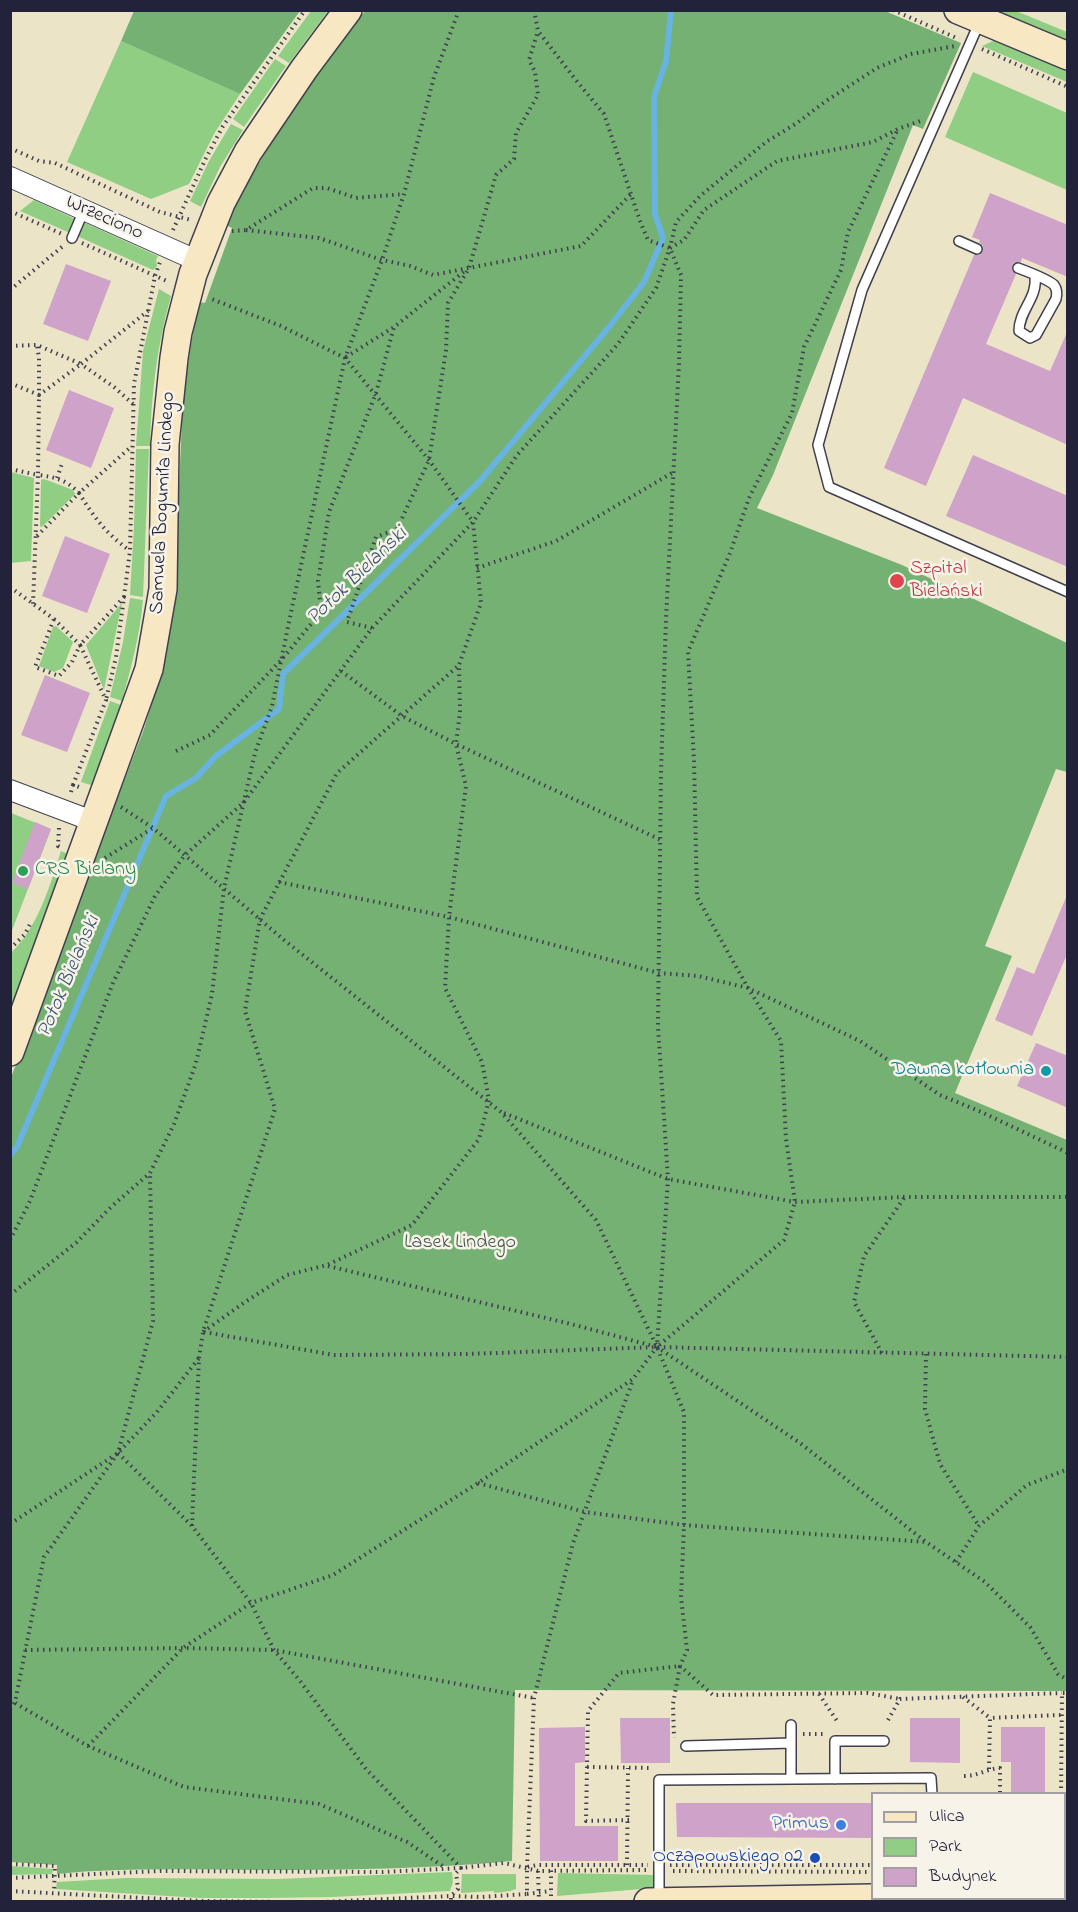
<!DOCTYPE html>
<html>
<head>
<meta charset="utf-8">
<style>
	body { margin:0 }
	#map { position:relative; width:1078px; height:1912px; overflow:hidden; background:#ebe4c6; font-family:"Indie Flower",sans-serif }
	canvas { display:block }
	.frame { position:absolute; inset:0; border:12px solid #22223b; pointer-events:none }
	.legend { position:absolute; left:871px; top:1792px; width:195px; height:108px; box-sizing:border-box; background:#f7f3e8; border:2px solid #a29fa3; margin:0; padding:8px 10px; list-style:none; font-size:18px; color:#22223b }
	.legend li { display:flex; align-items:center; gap:12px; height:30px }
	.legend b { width:30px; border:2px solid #a29fa3 }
</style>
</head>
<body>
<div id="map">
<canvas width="1078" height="1912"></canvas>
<div class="frame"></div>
<ul class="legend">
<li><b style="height:8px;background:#f8e7c3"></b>Ulica</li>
<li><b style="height:16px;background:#90ce84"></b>Park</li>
<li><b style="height:16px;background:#cfa2ca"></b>Budynek</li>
</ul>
</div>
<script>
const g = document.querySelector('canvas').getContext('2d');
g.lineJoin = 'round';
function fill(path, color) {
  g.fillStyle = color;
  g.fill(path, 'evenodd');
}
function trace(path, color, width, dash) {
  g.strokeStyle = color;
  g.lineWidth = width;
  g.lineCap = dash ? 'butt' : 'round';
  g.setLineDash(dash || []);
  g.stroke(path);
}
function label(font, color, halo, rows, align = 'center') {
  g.font = font + ' "Indie Flower",sans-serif';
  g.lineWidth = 5;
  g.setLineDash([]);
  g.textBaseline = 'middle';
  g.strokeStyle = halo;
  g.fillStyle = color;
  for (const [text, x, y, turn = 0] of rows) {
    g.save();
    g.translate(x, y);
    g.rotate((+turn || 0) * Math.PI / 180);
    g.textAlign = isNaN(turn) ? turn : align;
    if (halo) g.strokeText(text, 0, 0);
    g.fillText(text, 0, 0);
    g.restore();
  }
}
fill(new Path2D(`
	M311,11H328L289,63L278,56Z
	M1003,11H1016L1067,32V44L999,15Z
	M121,41L240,94L214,134L189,184L151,199L67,162Z
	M993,41L999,42L1067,71V82L982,46Z
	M275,59L286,66L244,127L233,119Z
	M973,72L1067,113V190L945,137Z
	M231,124L243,130L220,167L201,207L190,201L209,161Z
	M34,200L75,219L70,233L20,211Z
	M83,222L158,256L156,260L157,266L153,270L77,236Z
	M159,289L171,296C157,345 151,395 150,446H136L143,351Z
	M136,449H149L143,597L130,595L134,527Z
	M11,472L34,478L31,561L11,563Z
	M44,479L73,490L75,494L42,527L40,526L41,480Z
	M130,598L143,600C140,635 131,668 122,701L110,697L123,642Z
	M122,603L104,690L86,645Z
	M56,626L73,642L63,668L54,672L39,666L53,627Z
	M110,701L121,705L94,786L81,782Z
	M11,813L51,829L11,933Z
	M61,851L70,855L11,1028V953C38,927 50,886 61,851Z
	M11,1866L53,1869L52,1874L11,1875Z
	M452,1872L453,1882L450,1891L333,1897L265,1898H200L56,1889L57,1882L126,1878L278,1879Z
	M558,1873L654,1875V1888L557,1896Z
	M462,1874H516V1889L510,1891L495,1893L493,1891L461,1893Z`), '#90ce84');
fill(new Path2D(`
	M134,11V10L300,11L240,94L121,41Z
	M365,11H885L961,43L923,129L913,125L773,475L757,508L902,565L1067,643V772L1056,769L985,946L1012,956L955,1093L1067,1140V1691L515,1690L512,1861C429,1869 346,1870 262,1870C193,1870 125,1867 57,1874V1865L11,1862L10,1080L144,729L162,670L172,608L176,556L183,396L198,302L205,303L232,228L226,225C263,148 313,78 365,11Z`), '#74b172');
trace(new Path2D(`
	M10,1155L17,1147L166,796L196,778L216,756L279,709L283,674L480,481L609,327L644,282L663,238L655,214L654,97L666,61L671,10`), '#68b3e0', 6);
fill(new Path2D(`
	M990,193L1068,225V277L1022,258L1021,262L1013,263L1012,270L1016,274L986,344L1050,371L1068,330V445L963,398L926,486L884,468L974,255H980L983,251V246L979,242L980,240L972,237Z
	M66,264L111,281L88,341L43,324Z
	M69,390L114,408L91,468L46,450Z
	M973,455L1068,496V567L946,516Z
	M65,536L110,554L87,613L42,596Z
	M45,675L90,693L67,752L21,735Z
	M35,822L51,829L28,889L12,883Z
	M1067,895L1068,952L1032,1036L995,1020L1017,967L1034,974Z
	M1036,1043L1068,1056V1108L1017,1086Z
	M620,1718H670V1763H621Z
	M910,1718H960V1763L910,1762Z
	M585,1727V1762L575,1763V1826H618V1861H540L539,1728Z
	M1001,1727H1045V1794H1011V1762H1001Z
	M676,1803H873V1838L677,1837Z`), '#cfa2ca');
const lane = new Path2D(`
	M980,21L862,290L818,445L829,487L1068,592
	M72,238L84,210
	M959,241L977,249
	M1018,268C1026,271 1049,280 1054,285C1057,289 1057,295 1056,299L1036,335L1030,338L1019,331C1019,310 1038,298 1035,276
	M791,1725V1779
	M686,1746L791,1743
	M835,1779V1741H884
	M659,1898V1780L931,1778L932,1794`);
const street = new Path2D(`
	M10,177L198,261
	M10,790L95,822`);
const secondary = new Path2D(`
	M958,10L1068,56
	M10,1052L149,669L163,589L165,444L174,358L178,332L193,274L221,203L248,152L304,69L348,10
	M1064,1898H1068
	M648,1902L872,1898`);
trace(lane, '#403f50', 12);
trace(street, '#403f50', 22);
trace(secondary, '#403f50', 30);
trace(new Path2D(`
	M534,10L538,31L575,79L604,114L640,221L648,240L670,248L681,275L679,363L666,619L661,773L658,1026L668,1179L657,1347L800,1443L926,1542L985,1582L1030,1627L1058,1674L1068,1680
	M893,10L959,39
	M982,49L1068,87
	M10,148L39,161L55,163L160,212L191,220
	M10,211L62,234
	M173,230L206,158L223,126L305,10
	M246,230L319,238L382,260L410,266L433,275L581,246L631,194
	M232,231L246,230L313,188H327L356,198L404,194
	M82,243L169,282
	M670,248L684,240L704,210L777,161L873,142L898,129L920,121
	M10,290L63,246
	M10,346L37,345L81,364L39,395V358L37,345
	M346,357L394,327L466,270
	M10,383L39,395L38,475C55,477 67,480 79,493L132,446
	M133,404L114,387L81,364L148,311
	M10,469L38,475L33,604
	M57,478L63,461
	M37,536L79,493C96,520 105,532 130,551
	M477,568L556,541L672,473
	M10,587L54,619
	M124,597L130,551L134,384L155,276L160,262
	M54,619L80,645L72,662L59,676L35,667Z
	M372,628L347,622L376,537L397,529L429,460L446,350L448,303L469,268L496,175L514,159L516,133L538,95L535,72L529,60L538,31
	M341,671L402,716L456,744L661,840
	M176,751L210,735L283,658L321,612L318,581L329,512L376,393L394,327
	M73,785L106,700L80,645L124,597L116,657L106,700
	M71,792L73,785L82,788
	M121,807L153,828L284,940L501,1112L596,1220L657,1347L684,1412V1525L681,1597L687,1650L680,1666L713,1695L868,1693L900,1699
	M59,828L58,846L62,848
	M105,858L153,828
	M279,882L449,917L659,973L698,976L748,988L860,1041L940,1095L979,1111L1068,1153
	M10,949L25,934L30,924
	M504,1113L668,1179L795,1202L905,1197H1068
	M10,1240L30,1201L113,983L155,896L184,856L244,802L372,628L473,522L429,460L345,358L281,326L209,298
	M328,1266L571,1324L657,1347L784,1240L795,1202L786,1139L781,1041L748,988L697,897L694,761L688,652L730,553L749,498L792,413L804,347L841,270L848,232L898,129
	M10,1295L77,1242L111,1207L150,1173L174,1124L196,1063L212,994L224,888L255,753L272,706L289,622L345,358L382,260L404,194L434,77L459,10
	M203,1332L245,1302L287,1275L327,1265L412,1225L479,1139L489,1100L482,1062L445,988L449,917L466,786L456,744L460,712L459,665L481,603L473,522L517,455L618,344L656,288L670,248L676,222L700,196L766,142L797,123L826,101L877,68L911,54L955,46
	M204,1332L334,1355L467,1354L657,1347L1068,1357
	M882,1353L854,1302L864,1256L904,1198
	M926,1354L925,1409L940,1464L979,1526
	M118,1453L192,1526L251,1603L274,1650L300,1681L366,1769L461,1868L456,1873L458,1889L451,1896V1902
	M478,1483L585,1512L684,1525L926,1542
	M10,1524L118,1453L157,1412L199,1358
	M192,1526L199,1358L203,1332L275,1109L245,1011L260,919L337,773L459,665
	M956,1562L979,1526L1027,1485L1068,1469
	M25,1650L183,1648L274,1650L534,1698
	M819,1694L837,1721
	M963,1697L990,1718
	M10,1700L88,1746L184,1787L319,1804L407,1842L444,1867
	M10,1709L15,1702L44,1557L118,1453L153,1321L150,1174
	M888,1720L900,1699L1062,1693
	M803,1734H825
	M88,1746L183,1648L251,1603L333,1575L478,1483L633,1379L657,1347
	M587,1767L652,1768
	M989,1769L990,1718L1061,1715
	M964,1776C978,1776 986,1769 1000,1768V1794
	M1061,1794L1062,1693H1068
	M629,1820L586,1821L588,1711L619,1673L680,1666L673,1704L674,1738
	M10,1864L55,1866L54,1893
	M627,1865L628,1768
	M670,1865H872
	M1064,1866H1068
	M527,1867L534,1698L573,1543L633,1380
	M538,1871L539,1902
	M673,1871L872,1872
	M10,1878L160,1871L382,1872L461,1868L504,1863L538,1871L647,1870
	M10,1891L202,1901L279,1902
	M527,1894L551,1891
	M321,1902L451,1896L481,1897L527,1894V1867L537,1865H648
	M551,1902V1869`), '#403f50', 4, [1.5, 4.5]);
trace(lane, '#fff', 9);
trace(street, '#fff', 20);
trace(secondary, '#f8e7c3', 27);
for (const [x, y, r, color] of [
	[897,581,8,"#e0444e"],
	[23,871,6,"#2e9e5b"],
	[1046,1071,6,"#0f9aa8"],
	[841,1825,6,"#3f7fe0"],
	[815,1858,6,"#1a4fb4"]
]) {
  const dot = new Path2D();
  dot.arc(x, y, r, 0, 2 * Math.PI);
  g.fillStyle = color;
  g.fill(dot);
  trace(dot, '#f7f3e8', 2);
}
label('20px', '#22223b', '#f7f3e8', [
	["Wrzeciono",104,219,24],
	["Samuela Bogumiła Lindego",164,503,-87]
]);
label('20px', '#be3a42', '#f7f3e8', [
	["Szpital",910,570],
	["Bielański",910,593]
], 'left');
label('20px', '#27864d', '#f7f3e8', [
	["CRS Bielany",35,871]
], 'left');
label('20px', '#0d838f', '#f7f3e8', [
	["Dawna kotłownia",1034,1071]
], 'right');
label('20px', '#435651', '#f7f3e8', [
	["Lasek Lindego",460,1244]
]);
label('20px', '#366cbe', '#f7f3e8', [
	["Primus",829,1825]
], 'right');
label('20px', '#164399', '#f7f3e8', [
	["Oczapowskiego 02",803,1858]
], 'right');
label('italic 21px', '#3a5575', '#f7f3e8', [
	["Potok Bielański",358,577,-44],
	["Potok Bielański",70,977,-67]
]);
</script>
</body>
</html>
